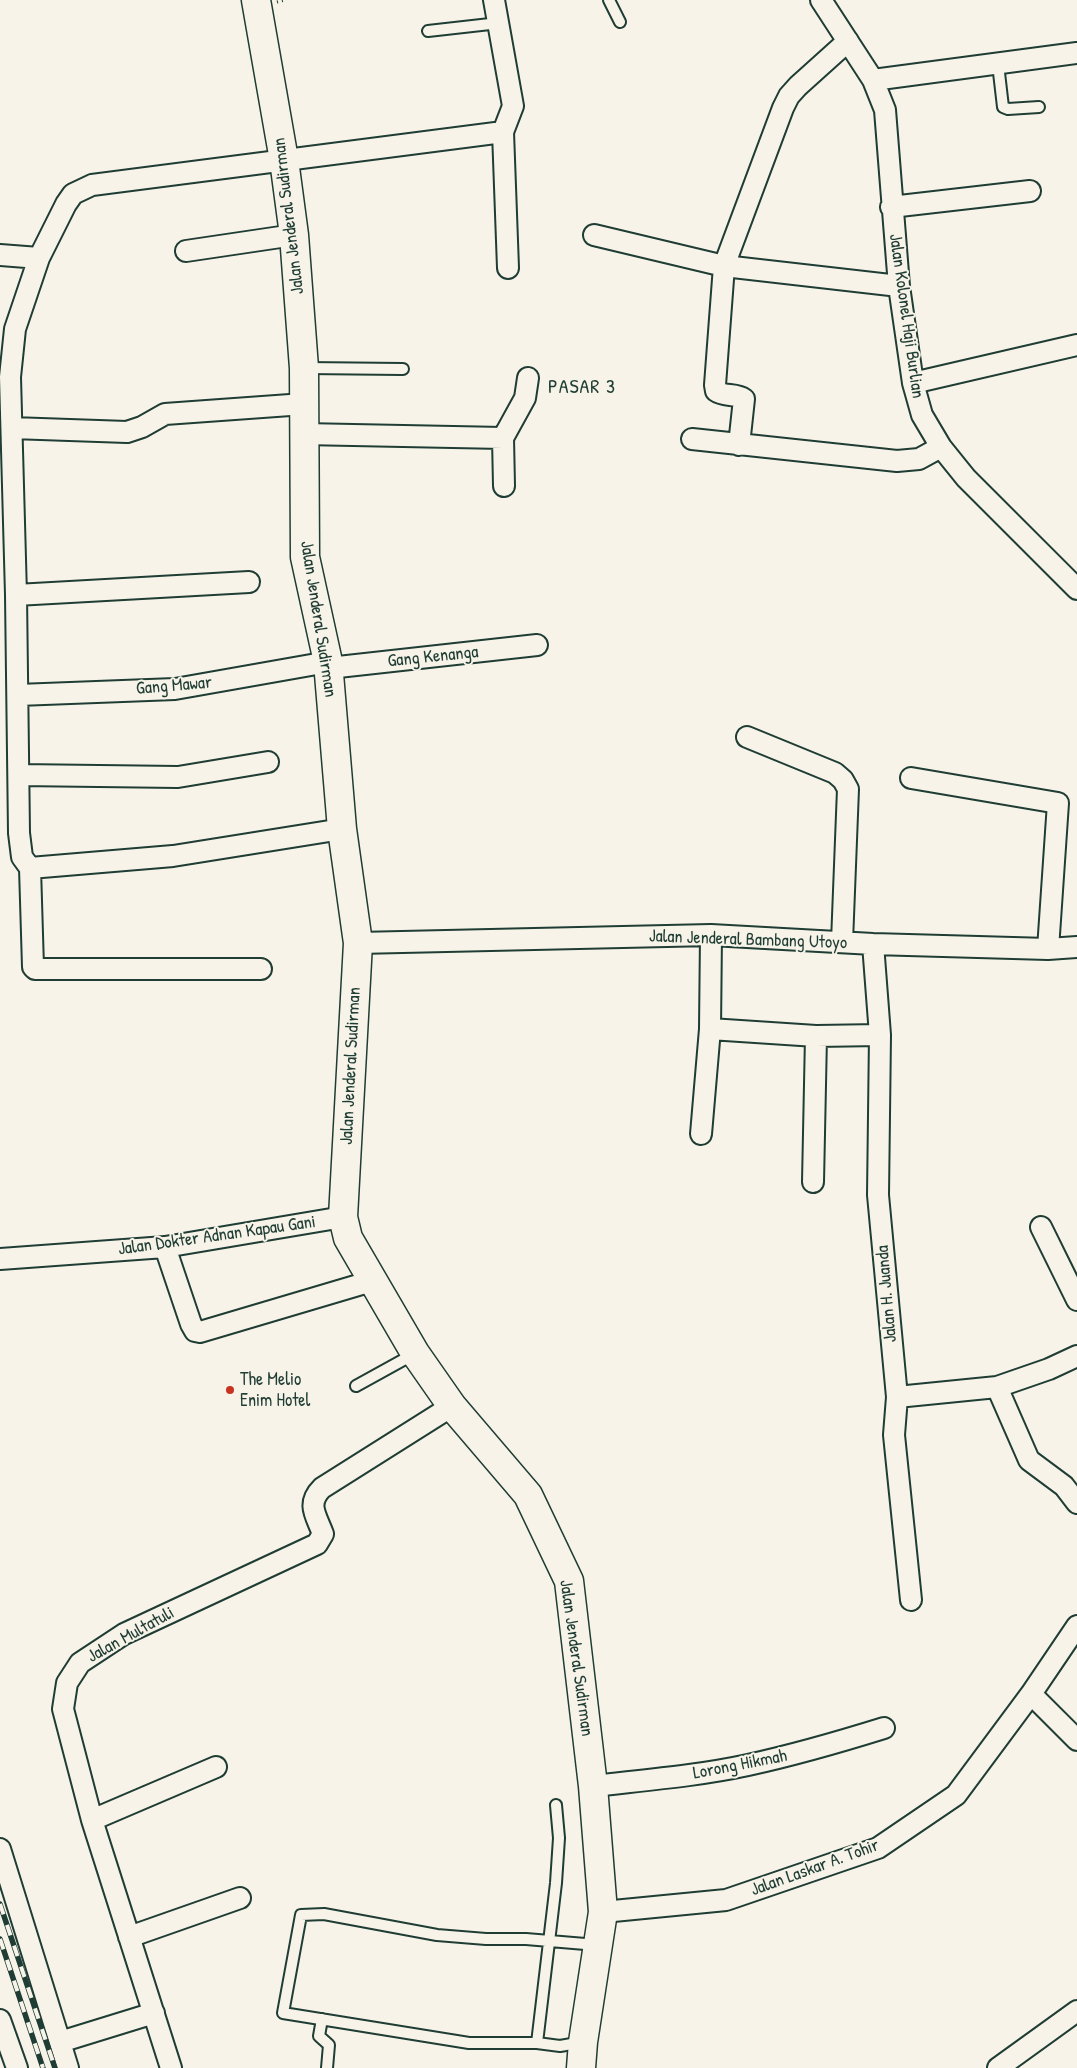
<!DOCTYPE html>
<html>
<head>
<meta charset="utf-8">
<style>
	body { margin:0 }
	canvas { display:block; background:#f7f3e8 }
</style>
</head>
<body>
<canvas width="1077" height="2068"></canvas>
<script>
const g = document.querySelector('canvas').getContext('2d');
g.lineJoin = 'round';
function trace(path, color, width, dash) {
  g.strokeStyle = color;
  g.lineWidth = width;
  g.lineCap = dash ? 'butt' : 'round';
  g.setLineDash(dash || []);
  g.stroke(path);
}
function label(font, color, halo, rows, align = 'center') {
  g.font = font + ' "Patrick Hand",sans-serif';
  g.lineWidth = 4;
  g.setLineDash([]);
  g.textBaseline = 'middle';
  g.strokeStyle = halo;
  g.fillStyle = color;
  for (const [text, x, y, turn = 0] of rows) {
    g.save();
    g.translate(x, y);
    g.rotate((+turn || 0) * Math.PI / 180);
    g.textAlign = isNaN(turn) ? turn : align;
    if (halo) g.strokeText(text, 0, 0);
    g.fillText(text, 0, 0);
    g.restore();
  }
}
const lane = new Path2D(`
	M609,0L620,22
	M428,31L499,23
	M998,64L1003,107L1008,109L1039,107
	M305,368L403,369
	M356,1386L414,1354
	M322,2019L319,2036L329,2045L327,2068
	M583,2042L560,2046L537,2043H469L283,2013L301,1915L324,1914L437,1935L486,1939H526L597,1945
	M537,2043L556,1883L559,1838L556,1805`);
const street = new Path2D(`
	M494,0L513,106L503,132L508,268
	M821,0L873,80L885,110L899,286L913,383L922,415L941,447L966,478L1077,589
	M873,80L1077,53
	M891,207L1030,191
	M594,235L724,266L899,286
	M186,251L294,235
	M0,255L39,258
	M913,383L1077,345
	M12,428L127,432L142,427L165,414L304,404
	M303,434L503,438L504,486
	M503,438L525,398L528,378
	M692,439L897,461L919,459L941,447
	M739,445L744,399C736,393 724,397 716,391L715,385L724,266L783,108L789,96L798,86L848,41
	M16,595L249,582
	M329,668L537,645
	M18,695L175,689L328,662
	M747,737L835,773L843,780L848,789L842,942
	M19,775L178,777L268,762
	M911,778L1058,803L1048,949
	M342,829L173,856L30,868L22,857L19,833L16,595L10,377L15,329L39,258L66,204L73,194L92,185L503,132
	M30,868L33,967L35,969H261
	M358,943L711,935L873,944L1048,949L1077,947
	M873,944L880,1035L878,1195L897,1397L894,1435L911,1600
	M710,1029L816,1036L880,1035
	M701,1134L710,1029L711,935
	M813,1182L816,1036
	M1041,1227L1077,1300
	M165,1247L191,1324L195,1331L200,1332L372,1281
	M0,1259L165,1247L343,1217
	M997,1387L1029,1460L1064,1486L1077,1503
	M897,1397L997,1387L1049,1369L1077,1356
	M1031,1694L1077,1740
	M593,1786C645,1780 697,1776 748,1765C794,1755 839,1742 884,1728
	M92,1820L216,1767
	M0,1849L68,2068
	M603,1912L726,1900L878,1848L956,1795L1031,1694L1077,1626
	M129,1937L240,1898
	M0,2020L17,2068
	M60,2042L154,2013
	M171,2068L92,1820L63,1709L67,1683L80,1663L124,1634L317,1544L323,1534C316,1515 306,1504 322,1488L452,1406
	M998,2068L1077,2011`);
const secondary = new Path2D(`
	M256,0L284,160L294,235L304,368L305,557L328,662L342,829L358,943L343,1217L348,1238L415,1353L452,1406L528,1495L569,1581L593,1786L603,1912L583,2042L581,2068`);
trace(lane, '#1f3d34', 14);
trace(street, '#1f3d34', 24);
trace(secondary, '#1f3d34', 31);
trace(new Path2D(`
	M277,2L285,0`), '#1f3d34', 3, [1, 4]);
trace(lane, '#f7f3e8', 10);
trace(street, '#f7f3e8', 20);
trace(secondary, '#f7f3e8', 28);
const rail = new Path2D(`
	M0,1904L55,2068
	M0,1939L43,2068`);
trace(rail, '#1f3d34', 5.5);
trace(rail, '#f7f3e8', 4, [11]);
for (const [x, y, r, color] of [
	[230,1390,5,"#c8321e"]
]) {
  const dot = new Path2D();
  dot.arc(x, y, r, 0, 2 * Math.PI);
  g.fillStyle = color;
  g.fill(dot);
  trace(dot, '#f7f3e8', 2);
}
label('18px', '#1f3d34', '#f7f3e8', [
	["Jalan Jenderal Sudirman",289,216,-97],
	["Jalan Kolonel Haji Burlian",906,316,82],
	["Jalan Jenderal Sudirman",318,619,81],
	["Gang Kenanga",433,657,-6],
	["Gang Mawar",174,686,-5],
	["Jalan Jenderal Bambang Utoyo",748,940,2],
	["Jalan Jenderal Sudirman",351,1066,-87],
	["Jalan Dokter Adnan Kapau Gani",217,1236,-8],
	["Jalan H. Juanda",887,1294,-95],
	["Jalan Multatuli",131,1635,-29],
	["Jalan Jenderal Sudirman",576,1658,82],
	["Lorong Hikmah",740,1765,-11],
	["Jalan Laskar A. Tohir",815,1868,-20]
]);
label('18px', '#1f3d34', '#f7f3e8', [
	["The Melio",240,1380],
	["Enim Hotel",240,1401]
], 'left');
g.letterSpacing = '1px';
label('20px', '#1f3d34', '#f7f3e8', [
	["PASAR 3",582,388]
]);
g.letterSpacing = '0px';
</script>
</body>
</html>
